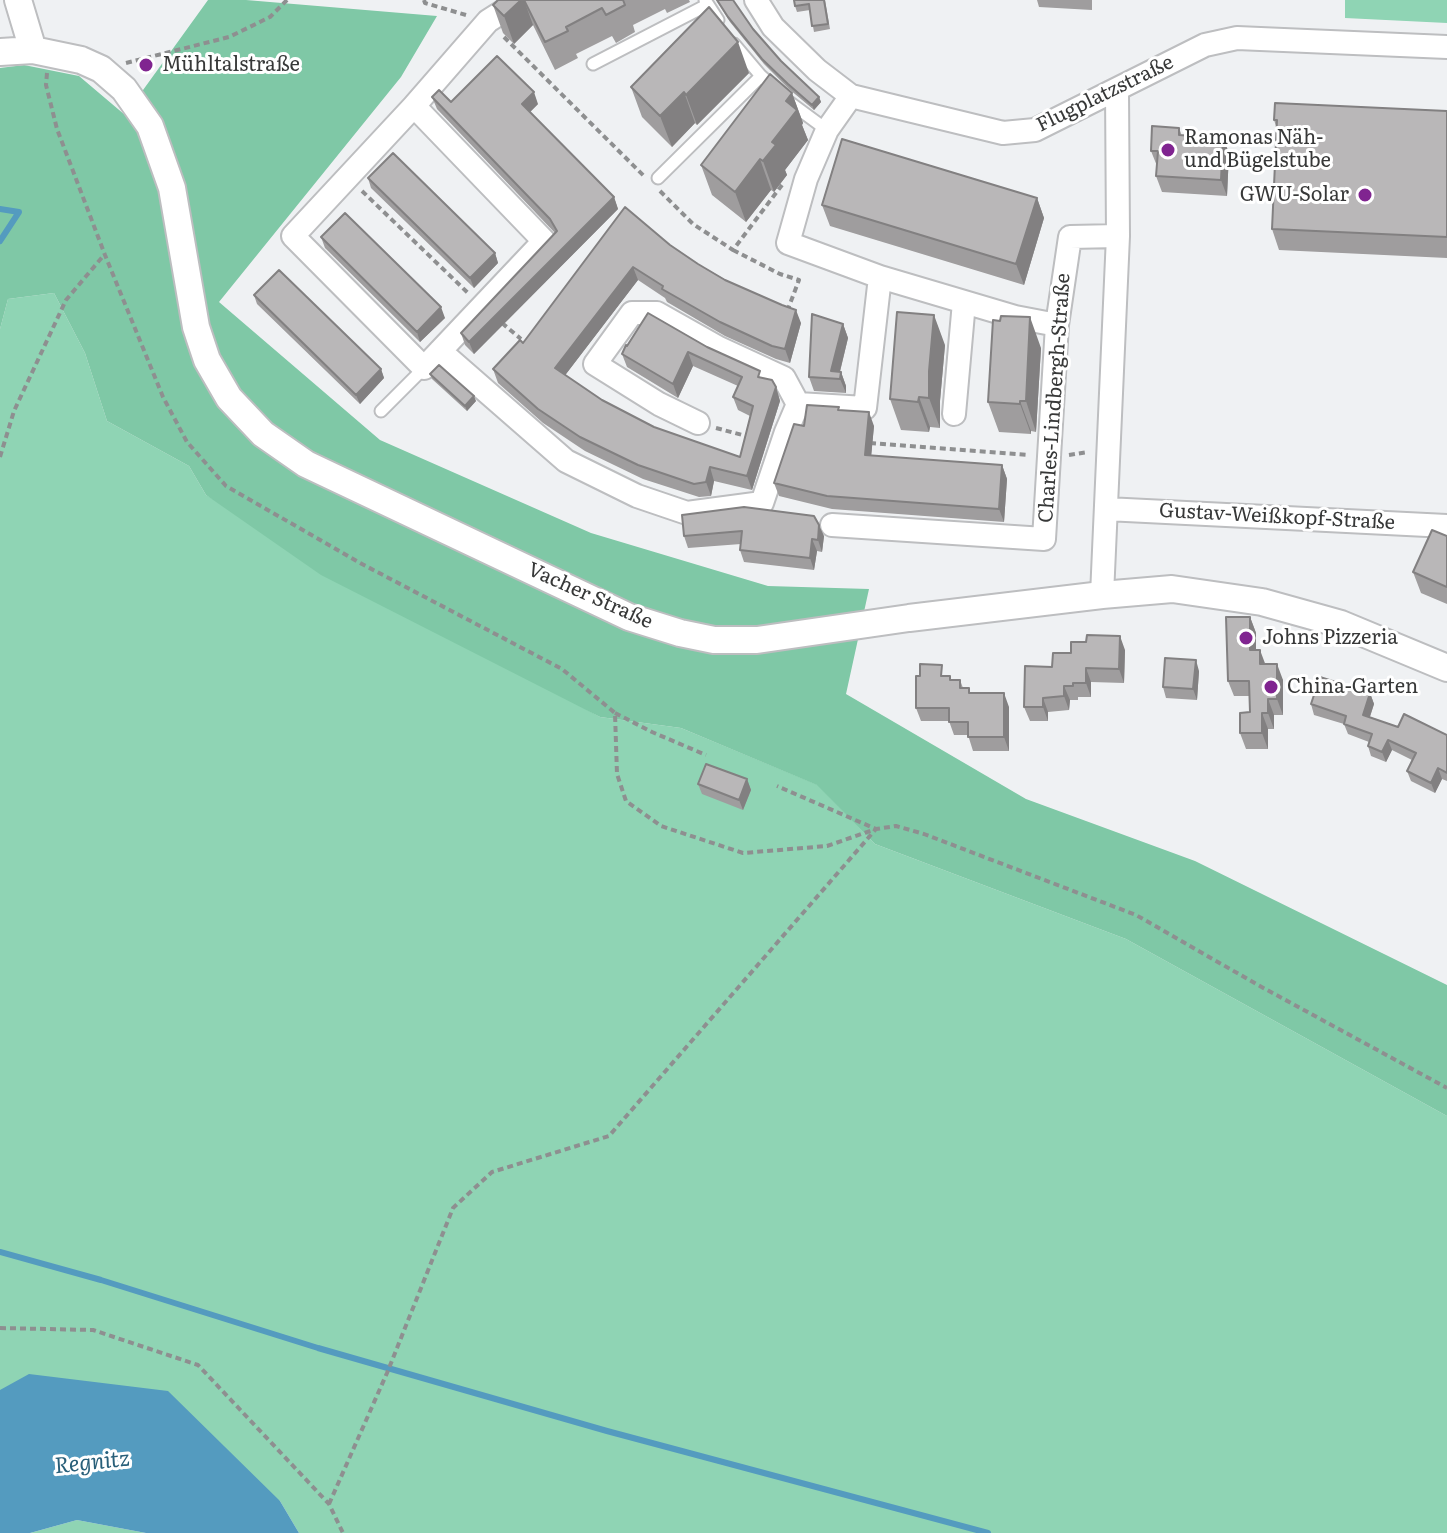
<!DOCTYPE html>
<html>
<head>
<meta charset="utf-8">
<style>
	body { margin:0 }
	canvas { display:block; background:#eff1f3 }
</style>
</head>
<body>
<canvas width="1447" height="1533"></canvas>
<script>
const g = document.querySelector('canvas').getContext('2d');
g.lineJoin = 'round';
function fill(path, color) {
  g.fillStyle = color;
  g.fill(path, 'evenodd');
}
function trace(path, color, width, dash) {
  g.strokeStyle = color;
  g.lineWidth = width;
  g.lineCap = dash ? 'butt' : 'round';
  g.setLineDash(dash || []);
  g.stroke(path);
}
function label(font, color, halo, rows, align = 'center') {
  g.font = font + ' Literata,serif';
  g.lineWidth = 6;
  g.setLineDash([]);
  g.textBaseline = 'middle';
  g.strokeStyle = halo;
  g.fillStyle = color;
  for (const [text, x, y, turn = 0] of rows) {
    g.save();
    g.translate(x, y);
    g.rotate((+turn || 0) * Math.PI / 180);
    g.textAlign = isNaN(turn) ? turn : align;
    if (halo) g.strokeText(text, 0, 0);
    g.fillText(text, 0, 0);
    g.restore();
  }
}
fill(new Path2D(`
	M1345,0H1447V23L1345,18Z
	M54,293L85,353L107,421L189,466L206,495L600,717L681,728L818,785L875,844L1126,939L1447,1116V1533H299L280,1501L0,1390V329L8,299Z
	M77,1520L146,1533H30Z`), '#8fd4b4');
fill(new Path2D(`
	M208,0H246L437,16L401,77L219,302L380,440L591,533L768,586L869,589L846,694L1026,799L1195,861L1447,985V1116L1126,939L875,844L817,785L681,728L600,717L321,575L206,495L189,466L107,421L85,353L54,293L8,299L0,329V68L24,65L79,76L125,115Z`), '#7fc8a6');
fill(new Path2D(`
	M29,1374L168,1391L280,1501L299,1533H146L77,1520L30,1533H0V1390Z`), '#549bbf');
trace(new Path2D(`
	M0,209L19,212L0,241
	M0,1252L101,1280L318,1348L607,1431L988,1533`), '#549bbf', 6);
const service = new Path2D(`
	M705,0L718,20
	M734,44L761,76L777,90
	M593,64L707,5
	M789,102L827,130
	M658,178L761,76
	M381,411L424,368`);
const minor = new Path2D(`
	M756,0L773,27L817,70L851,96L1003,133L1035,130L1205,45L1237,38L1447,47
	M414,106L293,236L424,368L544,241L414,106L488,21L521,0
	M880,277L1015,317L1057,325
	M440,351L566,461L637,496L687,513L762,503L786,432L798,404L865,408L880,277L788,243L806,179L827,130L851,96
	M954,414L964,302
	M698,423L659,404L595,364L632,313H657L719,348L784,378L798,404
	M1106,509L1447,526
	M832,525L1044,539L1057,325L1070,237L1118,236
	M1102,595L1118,236L1117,91`);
const tertiary = new Path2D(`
	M18,0L33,50
	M0,52L33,50L81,60L101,69L124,89L150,126L172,188L196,327L207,360L229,398L263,434L306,464L629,617L680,633L714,640H757L909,618L1102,595L1172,589L1262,602L1341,624L1447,668`);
trace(service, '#bdbec0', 15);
trace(minor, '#bdbec0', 26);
trace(tertiary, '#bdbec0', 30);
trace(new Path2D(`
	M424,0L425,3L466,15
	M504,37L645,177
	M126,63L229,37L270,17L287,0
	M47,73L46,85L57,129L105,255L163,397L187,442L226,486L362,564L562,669L615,713L617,774L626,801L661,826L743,853L827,846L876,829L896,826L924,834L1136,915L1258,985L1447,1088
	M362,191L468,293
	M660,191L693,224L733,250L782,185
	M733,250L780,274L799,280L788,309
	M502,323L521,339
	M716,428L750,437
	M870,443L1029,455
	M1069,455L1088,452
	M0,457L14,411L66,300L104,255
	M615,713L652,732L706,755
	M0,1328L93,1330L198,1365L329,1504L343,1533
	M329,1504L387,1373L453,1208L492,1172L609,1136L876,829L777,786`), '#8e8f90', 4, [6, 4]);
trace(service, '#fff', 11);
trace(minor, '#fff', 22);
trace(tertiary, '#fff', 26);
fill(new Path2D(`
	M498,0H689L690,2L667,13L665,9L633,25L635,32L616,43L612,36L576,54L578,58L555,70L533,25L514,44L503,33L493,5Z
	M716,0H733L753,29L781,61L819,97L821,102L814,110L789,89L764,64L730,22Z
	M825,0L830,29L814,32L810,10L797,12L795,6Z
	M1037,0H1092V10L1039,7Z
	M749,73L697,125L695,123L672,147L642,117L631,87Z
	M792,93L803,123L802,125L808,140L785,170L787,175L774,192L771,190L746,222L712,195L701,165Z
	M432,97L451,102L538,104L530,112L614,197L618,209L474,354L465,345L461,333L555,233L437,109Z
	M1447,111V258L1279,250L1272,229L1277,129L1274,120Z
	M1179,128L1182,136L1223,138L1229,153L1227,196L1162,192L1156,176L1157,166L1151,151Z
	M368,178L495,253L498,263L474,288L371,188Z
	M1037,198L1044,218L1024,285L830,226L822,205Z
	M625,207L670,245L698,264L801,323L790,363L776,359L725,336L667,302L665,298L638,280L565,375L602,400L654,427L740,457L750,416L738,410L733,397L738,386L693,366L678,398L627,367L622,354L648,313L762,378L776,387L780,401L752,490L714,481L711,496L699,497L643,479L585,451L543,423L498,383L493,369L523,343Z
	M321,237L445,318L420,342L325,248Z
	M254,295L381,369L384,378L360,404L257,304Z
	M843,324L848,338L840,372H841L846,386V393L814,391L809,377Z
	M945,345L940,401V428L930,427L929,432L901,430L890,399Z
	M1041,348L1036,432L1031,431V434L999,432L988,402Z
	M430,374L476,401L467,411L432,379Z
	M839,410L874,426L871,456L1002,465L1007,479L1004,522L832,509L779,496L774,483L804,426Z
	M682,515L824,536L822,552L817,551L814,570L744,562L740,550L741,544L688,548L684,536Z
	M1447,536V604L1421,593L1413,572Z
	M1250,617L1256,633V650L1265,664L1283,680V715H1274V729H1268V749H1246L1240,733L1250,712V696H1234L1228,681Z
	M1125,650L1124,683L1091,682V697H1078V700H1070L1069,710L1048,712V721H1030L1024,707L1052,667Z
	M1199,671L1197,700L1166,698L1163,687Z
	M946,676L951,680H960L963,688L971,693L1009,707V751H973L968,735H954L949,721H921L916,708Z
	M1370,693L1374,704L1370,717L1398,727L1447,735V781L1442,779L1435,793L1411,781L1407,771L1412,760L1392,750L1386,762L1371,756L1368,746L1369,742L1348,734L1344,724L1314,715L1311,704Z
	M747,779L751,790L743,810L702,794L698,784Z`), '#9f9d9e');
fill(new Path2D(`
	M521,0H524L533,25L514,44L504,16Z
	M738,42L749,73L697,125L686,95Z
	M534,92L538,104L526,116L522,104Z
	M684,92L695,123L672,147L660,116Z
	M792,93L803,123L802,125L808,140L785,170L787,175L774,192L763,161L772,142L786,101Z
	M819,97L821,102L814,110L812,105Z
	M1223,138L1229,153L1227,196L1221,180Z
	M760,159L771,190L746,222L735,192Z
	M614,197L618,209L474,354L469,342Z
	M1037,198L1044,218L1024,285L1016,264Z
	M495,253L498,263L474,288L470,278Z
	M633,267L638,280L560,382L555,368Z
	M441,307L445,318L420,342L417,332Z
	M796,310L801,323L790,363L785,349Z
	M934,315L945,345L940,401V428L929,398V371Z
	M1030,317L1041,348L1036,432L1026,401Z
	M843,324L848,338L838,379L831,371Z
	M688,352L693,366L678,398L673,384Z
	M381,369L384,378L360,404L356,395Z
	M841,372L846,386V393L840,379Z
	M776,387L780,401L752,490L747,476Z
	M474,396L476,401L467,411L465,406Z
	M919,397L930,427L929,432L918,402Z
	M1020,401L1031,431V434L1020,404Z
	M869,412L874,426L870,469L865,455Z
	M1002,465L1007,479L1004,522L999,509Z
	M710,467L714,481L711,496L706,482Z
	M819,525L824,536L822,552L818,540Z
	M812,539L817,551L814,570L810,558Z
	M1250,617L1256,633V666L1250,650Z
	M1120,636L1125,650L1124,683L1119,669Z
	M1260,650L1266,666L1260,664Z
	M1196,660L1199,671L1197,700L1193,689Z
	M1277,664L1283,680V715L1277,699Z
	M1086,668L1091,682V697L1086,683Z
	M1064,686L1070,700L1069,710L1064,696Z
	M1004,693L1009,707V751L1004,737Z
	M1370,693L1374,704L1367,725L1363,715Z
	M1043,698L1048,712V721L1043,707Z
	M1268,699L1274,715V729L1268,713Z
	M1262,713L1268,729V749L1262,733Z
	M1388,740L1392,750L1386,762L1382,752Z
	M1438,768L1442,779L1435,793L1431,783Z
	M747,779L751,790L743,810L739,800Z`), '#828081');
const building = new Path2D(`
	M498,0H521L504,16L493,5Z
	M524,0H623L625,5L606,15L602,8L566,27L568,31L545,42Z
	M717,0H733L753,29L781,61L819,97L812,105L788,84L762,59L728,17Z
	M794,0H824L828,24L812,26L809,4L795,6Z
	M709,7L738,42L686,95L684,92L660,116L631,87Z
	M497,56L534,92L522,104L614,197L469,342L461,333L557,231L550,219L432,97L439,90L451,102Z
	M770,74L792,93L786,101L797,110L772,142L776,145L763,161L760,159L735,192L701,165Z
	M1275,103L1447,111V237L1272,229L1277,120H1274Z
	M1152,126L1179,128V135L1223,138L1221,180L1156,176L1158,151H1151Z
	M842,139L1037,198L1016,264L822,205Z
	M393,153L495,253L470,278L368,178Z
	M625,207L670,245L698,264L725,280L782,305L796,310L785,349L772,346L720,322L662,289L663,286L633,267L555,368L602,400L654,427L740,457L753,406L733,397L742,377L688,352L673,384L622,354L626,345L627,346L648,313L707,347L760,371L758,377L772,380L776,387L747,476L710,467L706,482L694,484L638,465L580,437L538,409L493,369L520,340L523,343Z
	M345,213L441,307L417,332L321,237Z
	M279,270L381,369L356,395L254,295Z
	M897,312L934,315L929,371V398L919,397L918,402L890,399Z
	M812,314L843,324L831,371L841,372L840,379L809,377Z
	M1001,316L1030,317L1026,401H1020V404L988,402L993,320L1000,321Z
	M439,365L474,396L465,406L430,374Z
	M807,405L839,407L838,410L869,412L865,455L1002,465L999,509L827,496L774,483L794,424L804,426Z
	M744,507L814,516L819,525L818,540L812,539L810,558L740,550L742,531L684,536L682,515Z
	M1432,530L1447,536V587L1413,572Z
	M1226,617H1250V650H1260V664H1277V699H1268V713H1262V733H1240V713L1250,712L1249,681H1228Z
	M1087,635L1120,636L1119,669L1086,668V683H1073V686H1064V696L1043,698V707H1024L1025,666L1052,667L1053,653H1071V642H1086Z
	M1165,658L1196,660L1193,689L1163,687Z
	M920,664L942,665L941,676H950V680H960V688H969V693H1004V737H968V722H949V708H916V676H920Z
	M1320,677L1370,693L1363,715L1398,727L1404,714L1447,735V773L1438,768L1431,783L1407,771L1416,753L1388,740L1382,752L1368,746L1372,734L1344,724L1346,716L1311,704Z
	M706,764L747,779L739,800L698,784Z`);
fill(building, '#b9b7b8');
trace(building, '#828081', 2);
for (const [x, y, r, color] of [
	[146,65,8,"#802490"],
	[1168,150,8,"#802490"],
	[1365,195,8,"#802490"],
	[1246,638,8,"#802490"],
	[1271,687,8,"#802490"]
]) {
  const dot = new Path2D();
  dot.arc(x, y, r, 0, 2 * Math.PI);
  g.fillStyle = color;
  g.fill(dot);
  trace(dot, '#fff', 3);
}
label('20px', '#373838', '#fff', [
	["Mühltalstraße",162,65],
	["Ramonas Näh-",1184,138],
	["und Bügelstube",1184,161],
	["GWU-Solar",1349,195,"right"],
	["Johns Pizzeria",1262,638],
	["China-Garten",1287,687]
], 'left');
label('20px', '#373838', '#fff', [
	["Flugplatzstraße",1105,94,-26],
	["Charles-Lindbergh-Straße",1055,398,-86],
	["Gustav-Weißkopf-Straße",1277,517,3],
	["Vacher Straße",590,596,24]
]);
label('italic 22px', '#285f79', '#fff', [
	["Regnitz",92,1463,-6]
]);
</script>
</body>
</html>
